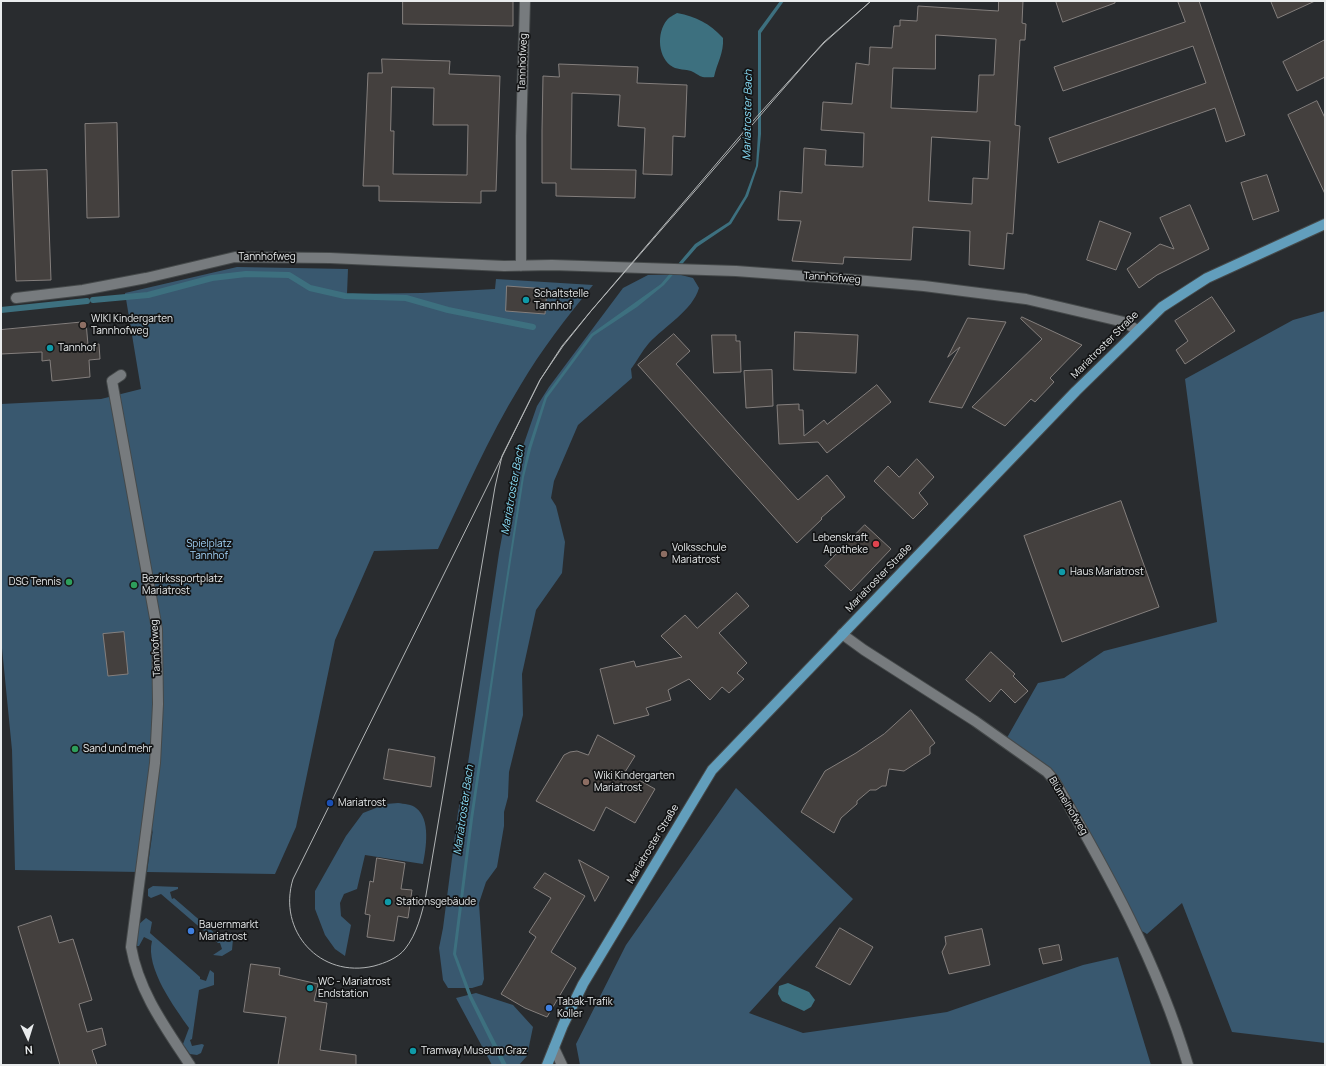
<!DOCTYPE html>
<html>
<head>
<meta charset="utf-8">
<style>
	body { margin:0 }
	#map { position:relative; width:1326px; height:1066px; overflow:hidden; background:#292c2f; font-family:Manrope,sans-serif }
	canvas { display:block }
	.frame { position:absolute; inset:0; border:2px solid #e9eced; pointer-events:none }
	.north { position:absolute; left:8px; top:1018px; width:40px; height:40px; -webkit-text-stroke:3px #131415; paint-order:stroke; rotate:176deg; font-size:11px; font-weight:700; line-height:16px; text-align:center; color:#e9eced }
	.north::after { content:''; display:block; margin:auto; width:14px; height:18px; background:#e9eced; clip-path:polygon(50% 0,100% 100%,50% 72%,0 100%) }
</style>
</head>
<body>
<div id="map">
<canvas width="1326" height="1066"></canvas>
<div class="frame"></div>
<div class="north">N</div>
</div>
<script>
const g = document.querySelector('canvas').getContext('2d');
g.lineJoin = 'round';
function fill(path, color) {
  g.fillStyle = color;
  g.fill(path, 'evenodd');
}
function trace(path, color, width, dash) {
  g.strokeStyle = color;
  g.lineWidth = width;
  g.lineCap = dash ? 'butt' : 'round';
  g.setLineDash(dash || []);
  g.stroke(path);
}
function label(font, color, halo, rows, align = 'center') {
  g.font = font + ' Manrope,sans-serif';
  g.lineWidth = 3.5;
  g.setLineDash([]);
  g.textBaseline = 'middle';
  g.strokeStyle = halo;
  g.fillStyle = color;
  for (const [text, x, y, turn = 0] of rows) {
    g.save();
    g.translate(x, y);
    g.rotate((+turn || 0) * Math.PI / 180);
    g.textAlign = isNaN(turn) ? turn : align;
    if (halo) g.strokeText(text, 0, 0);
    g.fillText(text, 0, 0);
    g.restore();
  }
}
fill(new Path2D(`
	M237,267L348,269L347,294L422,293L495,289L496,279L593,285C567,317 541,350 520,386C488,438 464,494 438,549L374,551L335,640L296,827L275,874L147,872L153,829L140,872L15,870L12,750L1,638V404L101,399L141,389L125,293Z
	M648,275H681L693,278L699,288C693,310 664,327 649,343C642,351 637,361 631,369L632,378L578,425L554,481L551,498L556,506L565,542L562,573L536,610L522,674L523,715L509,772L508,797L504,812V826L497,867L486,882L479,903L484,979L482,985L472,988H448L443,980L439,948L443,928L458,812L468,763L499,553L514,472L537,406L549,387L623,288Z
	M1325,311V1043L1232,1032L1182,903L1147,934L1135,927L1054,780L1004,743L1038,683L1064,678L1104,651L1217,622L1185,379L1293,320Z
	M736,788L853,899L749,1013L803,1033L880,1022L947,1012L1083,965L1118,957L1151,1065H580L576,1044L626,945Z
	M398,803C404,804 412,804 416,808C431,819 426,849 423,864L365,855L357,889L344,894L340,903L341,916L351,925L345,956L335,949L325,935L315,909V891L346,836L363,813L386,804Z
	M153,886L178,887V889L170,892L172,899L174,898L218,936L231,932L233,939L232,950L222,956L213,955L222,949L220,943H218L161,894L151,898L148,896V889Z
	M146,918L152,922L150,933L200,977V979L206,981L210,970L214,973V985L199,990L192,1039L190,1040L192,1046L202,1044L204,1045L201,1053L197,1055L190,1054L183,1044L189,1028C175,1008 145,968 152,941L144,937L139,946H137L138,925Z
	M476,993L513,1005L533,1027L527,1056L519,1065H492L456,998Z`), '#39586f');
fill(new Path2D(`
	M780,1H784L761,33V134L758,166L748,196L731,224L697,247L664,285L637,307L593,336L547,398L531,449L524,477L499,638L473,819L456,954L472,996L507,1065H502L469,998L453,954L470,819L497,638L522,476L528,448L545,396L591,334L661,284L695,244L729,222L745,196L756,166L758,134V31Z
	M677,13C697,17 709,23 723,38C724,53 717,63 714,77C699,78 703,77 691,71C686,69 678,70 673,67C658,59 656,33 667,20C669,17 674,15 677,13Z
	M788,983L809,992L815,1000L811,1007L804,1011L782,1001L778,994L779,986Z`), '#3d707f');
trace(new Path2D(`
	M93,300L148,295L212,278L246,274L289,275L310,288L345,296L406,298L448,310L533,327
	M1,310L87,301`), '#3d707f', 6);
const building = new Path2D(`
	M403,1H513V26L403,24Z
	M999,1H1023L1022,23L1026,24L1025,40H1020L1015,125L1020,126L1013,234L1007,233L1004,269L969,265L970,231L913,227L911,260L844,257L843,264L792,261L801,221L778,220L780,191L802,193L804,148L826,150L825,165L863,167L864,133L821,130L823,102L852,104L856,63L869,65L870,47L892,48L894,26H900V20L917,21L918,6L998,11ZM936,35L996,39L994,75H979L977,112L891,108L893,68L935,69ZM932,137L990,141L988,179L973,178L972,204L929,201Z
	M1056,1H1115V3L1063,22Z
	M1178,1H1199L1245,135L1226,142L1215,108L1058,163L1049,138L1206,83L1193,46L1063,91L1054,67L1185,22Z
	M1271,1H1315L1278,18Z
	M1325,40V77L1297,91L1283,62Z
	M382,59L450,61L449,74L500,76L496,191H481V203L379,201V186H363L368,73H382ZM392,87L434,88L433,125H468L467,175L393,174L394,131H391Z
	M559,64L638,67L637,83L687,85L685,137L673,136L672,175L643,174L645,128L618,126L620,95L572,93L571,169L636,170L635,198L556,196V183H542V130L543,76L559,77Z
	M1317,101L1325,118V194L1288,115Z
	M117,123L119,217L87,218L85,124Z
	M47,170L51,280L16,281L12,171Z
	M1267,175L1279,211L1253,220L1241,183Z
	M1190,205L1209,249L1157,275L1139,288L1127,269L1160,244L1174,249L1160,218Z
	M1100,221L1131,233L1116,270L1087,260Z
	M507,286L547,289L545,314L506,311Z
	M1212,297L1235,331L1185,364L1176,350L1188,341L1175,321Z
	M1022,317L1082,345L1050,378L1054,382L1035,402L1031,399L1005,426L972,407L1042,339L1021,319Z
	M968,318L1006,322L962,408L929,402L960,347L948,357Z
	M86,322L88,345L99,344L100,359L89,360L90,377L52,381L50,360L42,361V352L1,354V330Z
	M795,332L858,335L856,373L794,370Z
	M674,334L690,351L676,364L798,500L827,475L845,497L821,518L822,519L797,543L638,365Z
	M712,335H736V341H740L741,372L714,373Z
	M772,370L773,406L746,408L744,371Z
	M877,385L891,402L827,453L818,442L779,444L777,405L799,404V410H803L804,436L824,420L827,424Z
	M917,459L934,477L919,493L928,504L913,519L874,481L888,466L899,477Z
	M1121,501L1159,607L1062,642L1024,536Z
	M865,525L891,549L851,591L825,566Z
	M737,593L749,606L719,633L747,663L737,673L744,679L729,693L722,687L710,700L689,679L668,690L671,700L646,708L649,715L614,724L600,669L634,661L636,667L682,657L661,636L685,615L697,628Z
	M124,632L128,674L108,676L103,634Z
	M991,652L1015,674L1013,676L1028,691L1015,703L1001,689L990,702L966,680Z
	M911,710L935,743L930,747V754L904,771L889,769L886,786H882L876,790H870L857,801V804L841,818L834,833L801,812L825,771L856,753L884,734Z
	M598,735L635,756L625,772L655,789L635,823L606,807L594,831L536,801L564,755L570,752L577,751L588,755Z
	M389,749L435,757L431,787L384,779Z
	M377,858L405,863L401,889L412,890L408,918L398,916L394,941L367,937L370,915L365,914L370,881L373,882Z
	M579,860L609,877L595,901Z
	M545,873L585,896L551,952L576,968L547,1017L525,1008L501,994L536,937L529,932L551,898L534,888Z
	M51,916L59,943L73,939L92,1000L79,1004L87,1032L102,1028L106,1045L92,1050L97,1065H60L18,927Z
	M840,928L873,947L850,985L816,967Z
	M982,929L990,965L949,974L942,952L946,944L945,937Z
	M1059,945L1062,960L1043,964L1039,949Z
	M251,964L280,968L279,975L318,984L314,1001L327,1003L320,1050L356,1055V1065H278L286,1017L244,1012Z`);
fill(building, '#44403e');
trace(building, '#847f7d', 1);
const street = new Path2D(`
	M521,266V136L525,1
	M16,298L83,290L146,278L235,257L330,258L504,266L552,265L736,271L844,279L924,286L1026,299L1124,322L1137,330
	M121,375L112,381L157,629L158,704L155,763L131,947C139,992 165,1027 190,1065
	M842,634L864,650L975,721L1047,772L1054,780C1108,873 1157,961 1188,1065
	M554,1048L562,1065`);
const primary = new Path2D(`
	M547,1065L563,1025L583,984L712,770L1076,391L1162,307L1207,278L1325,224`);
trace(street, '#45494a', 12);
trace(primary, '#45494a', 12);
trace(street, '#777b7e', 10);
trace(primary, '#629ebc', 10);
trace(new Path2D(`
	M871,1L824,42L752,122L590,312L562,346L540,380L293,879C277,931 320,979 374,966C385,963 398,958 405,949C417,934 422,913 426,895L495,487L502,456L540,380L563,346L591,311L810,58L824,43L871,1`), '#b1b4b5', 1);
for (const [x, y, r, color] of [
	[526,300,4,"#0f9aa8"],
	[83,325,4,"#8d6e63"],
	[50,348,4,"#0f9aa8"],
	[876,544,4,"#e0444e"],
	[664,554,4,"#8d6e63"],
	[1062,572,4,"#0f9aa8"],
	[69,582,4,"#2e9e5b"],
	[134,585,4,"#2e9e5b"],
	[75,749,4,"#2e9e5b"],
	[586,782,4,"#8d6e63"],
	[330,803,4,"#1a4fb4"],
	[388,902,4,"#0f9aa8"],
	[191,931,4,"#3f7fe0"],
	[310,988,4,"#0f9aa8"],
	[549,1008,4,"#3f7fe0"],
	[413,1051,4,"#0f9aa8"]
]) {
  const dot = new Path2D();
  dot.arc(x, y, r, 0, 2 * Math.PI);
  g.fillStyle = color;
  g.fill(dot);
  trace(dot, '#131415', 1.5);
}
label('10px', '#e9eced', '#131415', [
	["Tannhofweg",523,62,-88],
	["Tannhofweg",267,257],
	["Tannhofweg",832,278,4],
	["Mariatroster Straße",1105,345,-45],
	["Mariatroster Straße",879,578,-46],
	["Tannhofweg",156,648,-93],
	["Blümelhofweg",1068,806,59],
	["Mariatroster Straße",653,844,-59]
]);
label('10px', '#e9eced', '#131415', [
	["Schaltstelle",534,294],
	["Tannhof",534,306],
	["WIKI Kindergarten",91,319],
	["Tannhofweg",91,331],
	["Tannhof",58,348],
	["Lebenskraft",868,538,"right"],
	["Apotheke",868,550,"right"],
	["Volksschule",672,548],
	["Mariatrost",672,560],
	["Haus Mariatrost",1070,572],
	["Bezirkssportplatz",142,579],
	["Mariatrost",142,591],
	["DSG Tennis",61,582,"right"],
	["Sand und mehr",83,749],
	["Wiki Kindergarten",594,776],
	["Mariatrost",594,788],
	["Mariatrost",338,803],
	["Stationsgebäude",396,902],
	["Bauernmarkt",199,925],
	["Mariatrost",199,937],
	["WC - Mariatrost",318,982],
	["Endstation",318,994],
	["Tabak-Trafik",557,1002],
	["Koller",557,1014],
	["Tramway Museum Graz",421,1051]
], 'left');
label('10px', '#a2d2f7', '#131415', [
	["Spielplatz",209,544],
	["Tannhof",209,556]
]);
label('italic 11px', '#87dcf6', '#131415', [
	["Mariatroster Bach",748,115,-89],
	["Mariatroster Bach",513,490,-80],
	["Mariatroster Bach",464,810,-82]
]);
</script>
</body>
</html>
